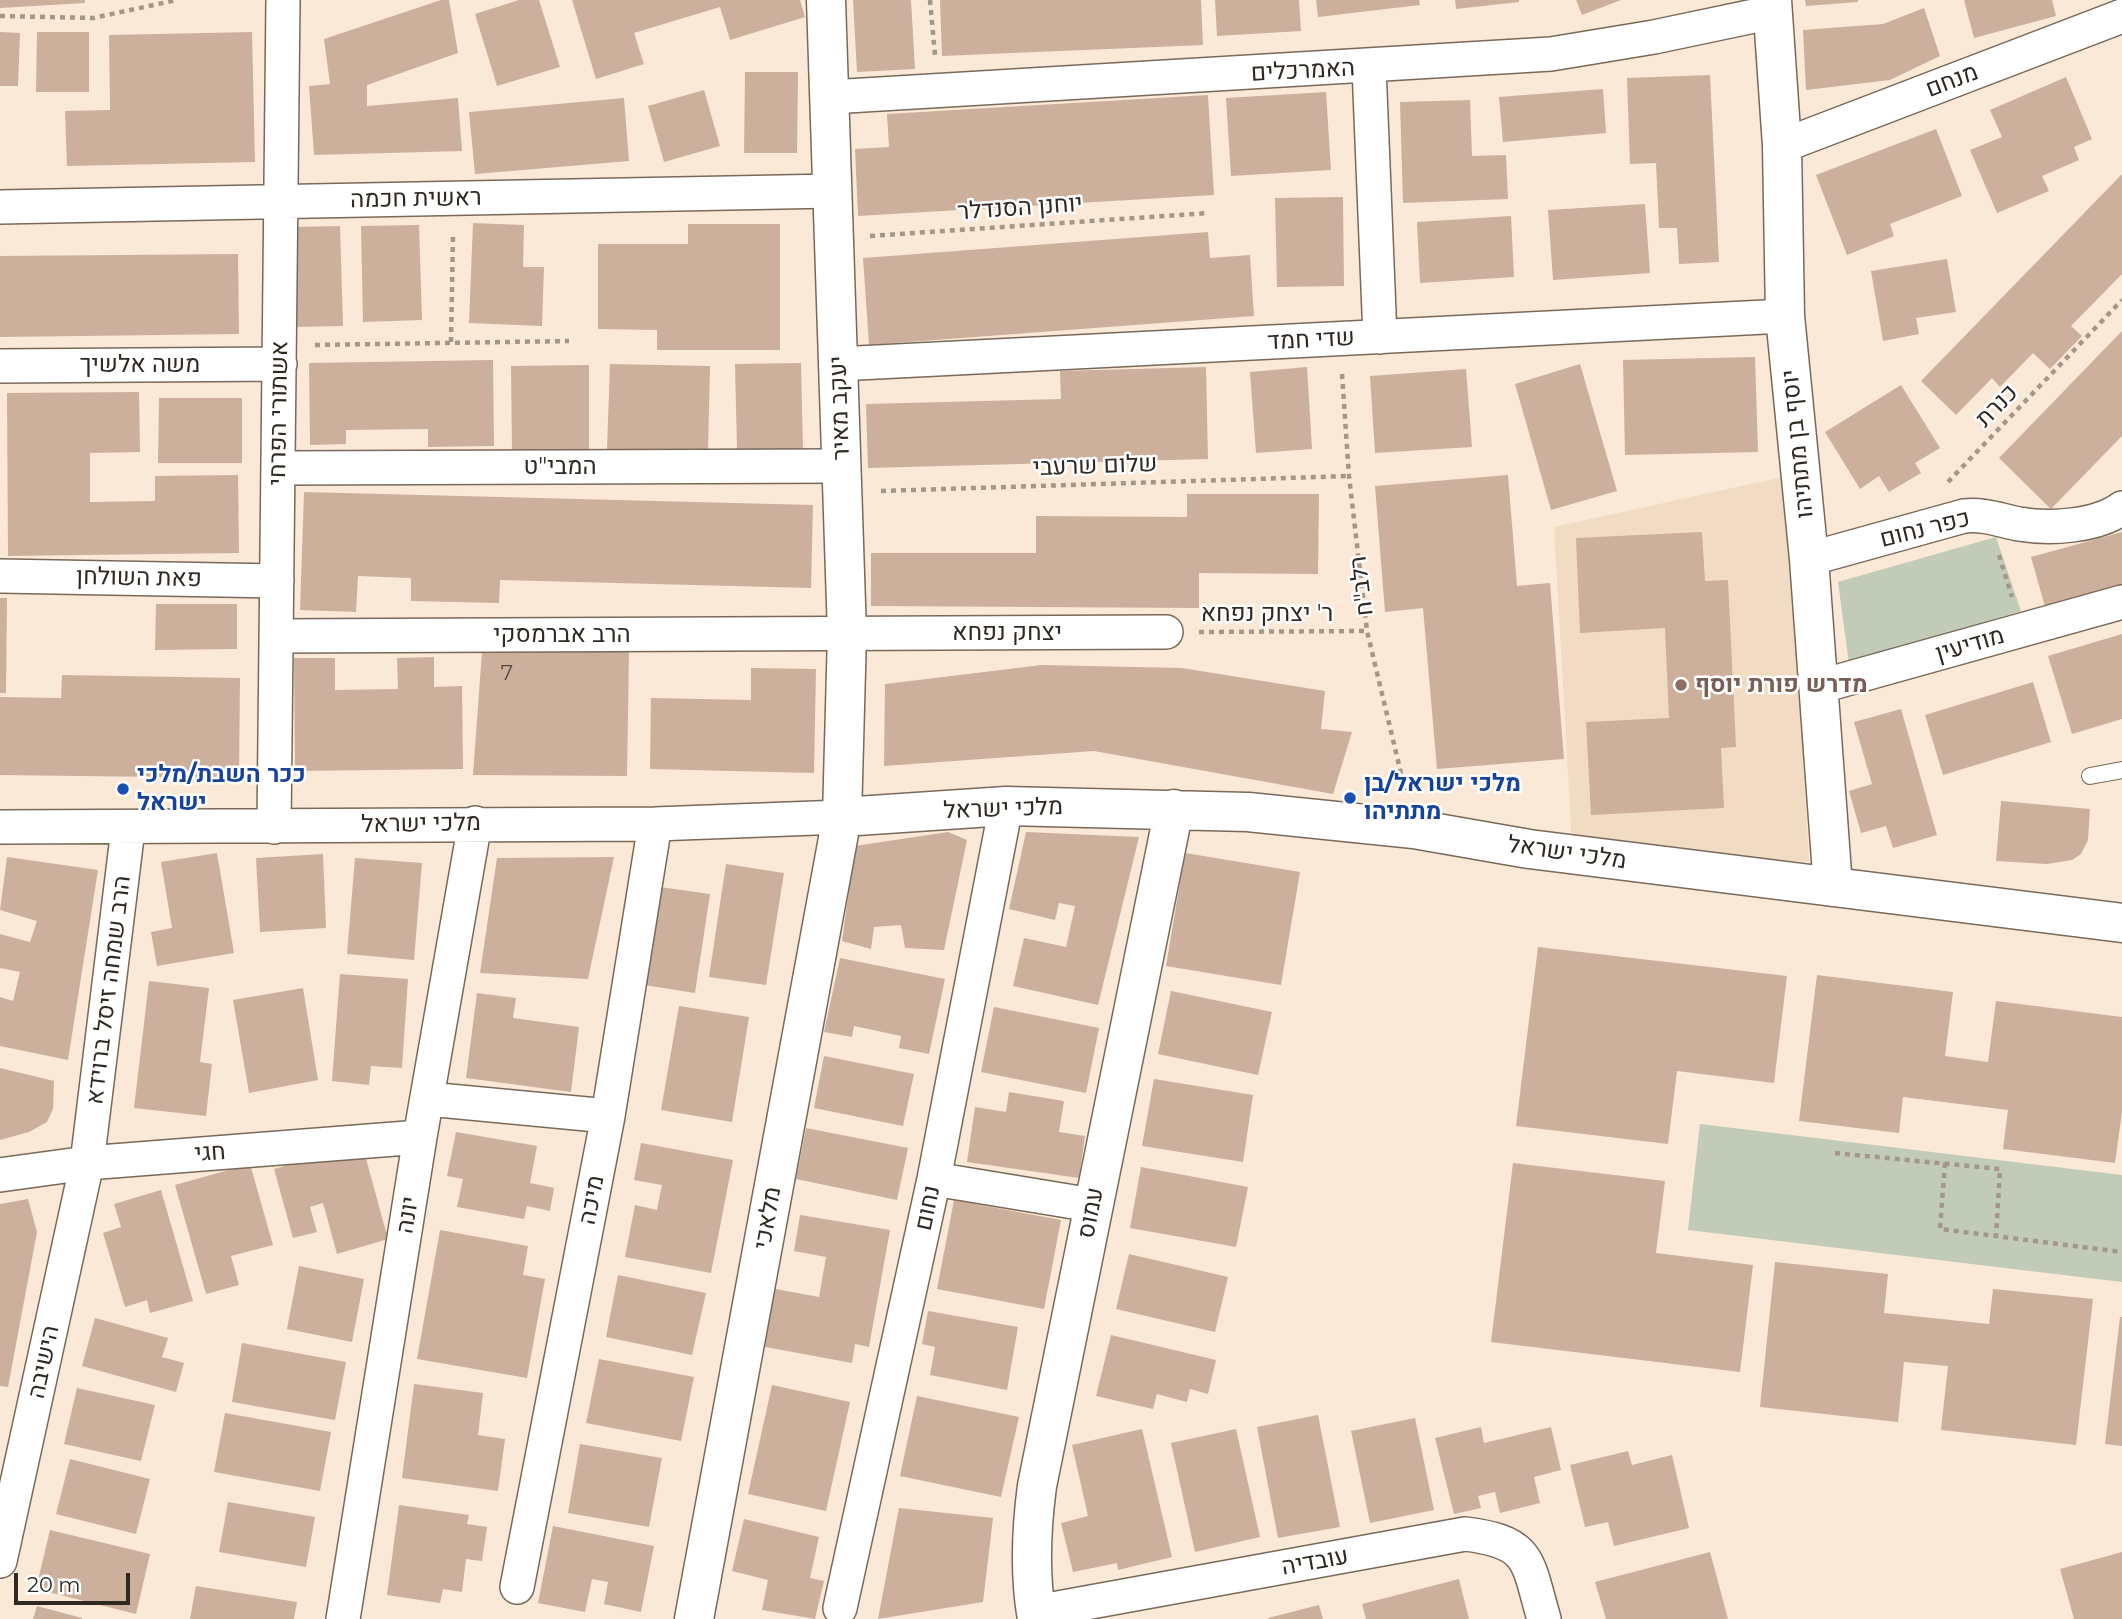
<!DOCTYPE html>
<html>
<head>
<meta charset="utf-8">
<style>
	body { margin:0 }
	#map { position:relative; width:2122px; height:1619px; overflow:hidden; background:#fae9d7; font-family:Montserrat,sans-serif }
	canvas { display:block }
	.scale { position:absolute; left:14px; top:1573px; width:116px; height:32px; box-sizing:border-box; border:4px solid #2f2922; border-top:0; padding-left:9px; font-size:21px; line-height:24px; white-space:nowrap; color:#2f2922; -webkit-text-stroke:5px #fff; paint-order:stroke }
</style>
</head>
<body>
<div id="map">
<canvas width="2122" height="1619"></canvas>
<div class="scale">20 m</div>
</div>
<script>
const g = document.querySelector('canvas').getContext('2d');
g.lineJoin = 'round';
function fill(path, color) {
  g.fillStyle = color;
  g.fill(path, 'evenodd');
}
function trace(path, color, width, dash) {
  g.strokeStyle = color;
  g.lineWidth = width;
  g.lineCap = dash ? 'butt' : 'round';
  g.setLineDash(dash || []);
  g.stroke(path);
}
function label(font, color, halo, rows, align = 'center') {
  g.font = font + ' Montserrat,Heebo,sans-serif';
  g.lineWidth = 5;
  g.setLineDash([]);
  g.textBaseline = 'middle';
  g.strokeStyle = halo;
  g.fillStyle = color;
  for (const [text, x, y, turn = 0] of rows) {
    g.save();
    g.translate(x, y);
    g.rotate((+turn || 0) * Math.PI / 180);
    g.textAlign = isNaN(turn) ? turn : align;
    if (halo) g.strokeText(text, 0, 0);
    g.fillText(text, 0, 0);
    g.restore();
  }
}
fill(new Path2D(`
	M1787,476L1809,862L1572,844L1554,527Z`), '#f1dbc3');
fill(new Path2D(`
	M1996,537L2021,611L1849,664L1838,582Z
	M1700,1124L2122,1175V1282L1688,1230Z`), '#c1cbb7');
fill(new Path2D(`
	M0,0H85V3L0,8Z
	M441,0H449L458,53L367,85V106L458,98L462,151L314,155L309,86L330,84L324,39Z
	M519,0H539L560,67L497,86L475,14Z
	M572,0H800L805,17L730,40L720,7L634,33L644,64L596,79Z
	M853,0H911L915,69L857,72Z
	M940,0H1201L1203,45L942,56Z
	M1215,0H1299L1301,31L1217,36Z
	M1316,0H1419L1420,5L1318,17Z
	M1455,0H1519V2L1456,9Z
	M1576,0H1621L1582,15Z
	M1805,0H1858V2L1806,6Z
	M1964,0H2052L2056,16L1974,38Z
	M1924,8L1940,56L1890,80L1806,90L1803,30L1883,24Z
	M0,32L20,33L18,86H0Z
	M37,32H89V92H36Z
	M252,32L255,162L67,166L65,111L110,110L109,35Z
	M745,72H798L797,153H744Z
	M1710,75L1719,262L1679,264L1677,228H1659L1656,163L1630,164L1627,78Z
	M2066,77L2092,139L2074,147L2079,160L2042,176L2049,191L1997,213L1970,150L2002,137L1990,110Z
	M1603,89L1606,133L1503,142L1499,97Z
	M704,90L720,146L664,162L648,106Z
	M1326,92L1331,170L1231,176L1226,98Z
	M1208,95L1214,195L858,216L855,149L889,147L887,114Z
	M624,98L629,161L475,174L469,112Z
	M1470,100L1472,156L1506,155L1508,199L1403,203L1400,102Z
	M1936,129L1962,196L1890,224L1894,236L1847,255L1816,175Z
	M2122,174V274L2071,326L2082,336L2050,369L2033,353L2000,387L1992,378L1956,415L1921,381Z
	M1343,197L1344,286L1277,287L1275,198Z
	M1645,204L1650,273L1553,280L1548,210Z
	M1511,216L1514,277L1420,283L1417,222Z
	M473,223L524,225L523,267H544L542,326L469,323Z
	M688,224H780V350H657V330L598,329V244H688Z
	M419,225L422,320L363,322L361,226Z
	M340,226L343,326L296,327L293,227Z
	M1208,232L1210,258L1250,255L1254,316L869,345L863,258Z
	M238,254L239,334L0,337V256Z
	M1947,259L1956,312L1916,318L1919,334L1883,341L1871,271Z
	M2122,331V436L2051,509L1999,458Z
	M1755,357L1758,452L1625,455L1623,360Z
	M493,360L494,446L428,447V429L346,430V444L310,445L309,363Z
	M801,363L803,449L737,450L735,364Z
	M610,364L710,366L708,451L607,449Z
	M1580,364L1617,491L1551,510L1515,384Z
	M589,365V450L512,451L511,366Z
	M1206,367L1208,459L868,468L866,404L1061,399L1060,371Z
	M1307,367L1312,449L1256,453L1250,372Z
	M1466,369L1472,447L1375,453L1370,376Z
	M1901,385L1940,448L1915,463L1921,473L1889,492L1879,476L1860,489L1825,432Z
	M139,392L140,452L90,453V502L155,501V476L238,475L239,553L8,556L7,393Z
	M159,398H242V463H158Z
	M1508,475L1517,586L1550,583L1564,759L1437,769L1423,608L1385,612L1375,486Z
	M304,492L813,505L811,588L500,580L499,603L411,601V578L358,576L356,612L300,610Z
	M1187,494H1319L1318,574L1199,573V608L871,606V553H1036V516L1187,517Z
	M1702,532L1705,581L1728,580L1736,747L1721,748L1724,808L1591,815L1586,722L1669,718L1665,628L1580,633L1576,538Z
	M2122,532V585L2045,607L2031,557Z
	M0,598H7L6,693H0Z
	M156,604H237V649L155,650Z
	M2122,634V719L2072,734L2048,656Z
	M482,651H629L627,776L473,775Z
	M434,657V687L462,686L463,769L295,771L294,658H335V690L398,689L397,658Z
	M1042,665L1182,668L1325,691L1321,729L1352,732L1333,794L1094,751L884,766L885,684Z
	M751,668L816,669L814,773L650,769L651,698L751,700Z
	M62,675L240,678L239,778L0,775V697L61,698Z
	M2033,682L2051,742L1943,775L1925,715Z
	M1901,709L1937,835L1893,848L1886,826L1861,833L1849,791L1872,784L1854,722Z
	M2001,801L2090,809L2088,840L2081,854L2072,860L2047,864L1996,861Z
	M948,832L967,840L944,950L905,948L901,925L874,927L871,949L842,941L855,846Z
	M1026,832L1139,837L1098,1005L1013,986L1024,938L1066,947L1075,906L1059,903L1055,920L1009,909Z
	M217,853L234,953L157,966L151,932L172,928L161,862Z
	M1185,853L1300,872L1281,985L1166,966Z
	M323,854L326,928L260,932L256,858Z
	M7,857L98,870L68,1060L0,1046V997L13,1001L20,972L0,968V934L30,942L37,921L0,910Z
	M614,857L588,979L480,973L497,858Z
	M355,858L422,863L414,960L347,954Z
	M726,864L784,873L766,985L709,977Z
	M660,887L710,894L695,993L644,985Z
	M1538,947L1787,976L1774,1083L1677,1071L1668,1144L1516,1126Z
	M840,958L945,979L929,1054L899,1048L901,1036L854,1026L852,1037L824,1032Z
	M340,974L408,979L402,1068L371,1066L369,1085L332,1081Z
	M1817,975L1953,992L1945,1056L1988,1062L1996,1001L2122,1017V1112L2115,1163L2003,1149L2008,1110L1903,1097L1899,1133L1799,1121Z
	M149,981L209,988L200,1062L212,1064L206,1116L134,1108Z
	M303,988L318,1080L249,1093L233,1000Z
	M1171,991L1272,1012L1258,1075L1158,1054Z
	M477,993L516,998L513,1018L579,1027L571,1092L466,1078Z
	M679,1006L749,1017L732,1122L661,1110Z
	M994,1007L1099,1028L1086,1093L981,1072Z
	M824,1056L914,1074L903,1126L814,1108Z
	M0,1068L54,1081L53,1109L47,1122L29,1132L0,1140Z
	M1154,1079L1253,1095L1243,1162L1142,1146Z
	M1009,1092L1064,1101L1059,1132L1085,1136L1079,1178L967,1162L975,1107L1006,1112Z
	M806,1128L908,1148L897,1200L796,1179Z
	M456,1132L537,1146L530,1183L554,1188L550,1211L527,1206L524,1219L457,1207L463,1179L447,1176Z
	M641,1143L733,1160L711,1273L625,1257L635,1205L657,1210L662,1185L634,1180Z
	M362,1144L388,1239L337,1254L323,1203L310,1207L317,1232L293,1238L274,1169Z
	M1513,1163L1665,1181L1656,1253L1753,1265L1740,1372L1491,1342Z
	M250,1164L273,1245L231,1256L239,1285L206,1294L175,1185Z
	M1141,1167L1248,1187L1236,1247L1130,1228Z
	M161,1190L193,1301L150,1313L147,1300L125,1307L103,1233L121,1227L114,1204Z
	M28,1199L37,1232L8,1387L0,1386V1204Z
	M954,1200L1061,1220L1044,1309L937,1289Z
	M800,1215L890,1230L869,1347L855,1344L852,1363L760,1346L770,1288L819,1297L826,1257L794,1251Z
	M440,1230L528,1246L523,1275L545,1279L527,1378L417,1359Z
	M1129,1254L1228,1277L1215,1332L1116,1309Z
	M1775,1262L1888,1274L1884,1313L1989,1324L1993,1289L2093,1299L2076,1445L1941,1430L1948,1366L1904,1362L1898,1422L1760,1407Z
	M299,1266L364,1279L352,1342L287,1329Z
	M618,1275L706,1293L692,1355L606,1337Z
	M928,1311L1018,1327L1007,1390L930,1375L935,1347L922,1344Z
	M2120,1317H2122V1446L2105,1444Z
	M95,1318L168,1338L162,1357L184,1363L176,1392L82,1366Z
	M1111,1335L1216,1360L1208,1394L1190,1389L1187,1402L1157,1394L1153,1409L1096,1396Z
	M242,1343L346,1362L335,1420L232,1402Z
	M599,1359L694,1377L681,1441L586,1423Z
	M414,1384L483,1393L478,1435L505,1439L498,1491L402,1478Z
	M772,1385L850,1402L826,1511L748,1494Z
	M77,1388L155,1405L141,1461L64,1444Z
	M917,1396L1019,1417L1001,1497L900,1476Z
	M225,1413L331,1432L320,1491L214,1472Z
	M1318,1415L1340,1527L1278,1538L1257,1427Z
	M1415,1418L1434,1510L1370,1523L1351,1431Z
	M1481,1427L1484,1443L1551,1427L1561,1470L1534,1477L1540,1503L1500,1513L1495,1492L1478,1496L1481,1508L1454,1514L1435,1438Z
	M1142,1429L1172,1557L1118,1570L1117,1563L1073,1572L1061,1523L1088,1516L1072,1445Z
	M1236,1429L1260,1537L1195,1552L1171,1443Z
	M580,1444L662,1458L649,1527L568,1513Z
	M1628,1451L1632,1465L1672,1455L1689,1528L1614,1546L1608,1522L1585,1527L1570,1465Z
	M70,1459L150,1479L136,1534L56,1514Z
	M228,1502L315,1517L306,1567L219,1552Z
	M399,1505L469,1515L467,1524L487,1527L482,1561L466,1559L462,1592L443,1589L440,1603L387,1595Z
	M899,1508L993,1518L983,1602L878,1619Z
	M744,1519L819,1537L810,1578L824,1581L815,1619L762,1610L768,1580L732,1571Z
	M553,1526L654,1546L641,1612L604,1604L608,1582L592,1579L585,1612L538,1603Z
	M50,1530L150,1554L136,1614L36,1589Z
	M1710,1552L1728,1619H1606L1595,1582Z
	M2122,1552V1619H2074L2060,1569Z
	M1459,1579L1469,1619H1366L1362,1604Z
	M196,1586L297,1602L294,1619H190Z
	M1319,1605L1323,1619H1269L1268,1618Z
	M37,1606L82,1618V1619H33Z`), '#ccb09c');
const lane = new Path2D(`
	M2090,776L2122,770`);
const street = new Path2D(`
	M1369,67L1380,337
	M830,97L1551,54L1654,37L1773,12
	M1782,146L2122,16
	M0,207L833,191
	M838,364L1785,316
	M0,366L280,364
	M278,468L842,466
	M1809,559L1964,516C1985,514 1999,520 2019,524C2049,529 2096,527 2122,508
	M0,576L277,581
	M277,636L1166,632
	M1818,687L2122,602
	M0,827L655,824L842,817
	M274,827L283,0
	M428,1099L608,1116
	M0,1175L87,1163L420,1137
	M934,1179L1092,1205
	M0,1561L87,1163L128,829
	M517,1587L608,1116L655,824
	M840,1608L934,1179L1006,806
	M1036,1612L1465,1534C1532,1542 1527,1561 1544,1619
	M343,1619L420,1137L475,823`);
const secondary = new Path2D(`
	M1772,0L1782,146L1785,316L1809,559L1833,887
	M842,817L1006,806L1248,812L1414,829L1529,849L2122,923
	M694,1619L842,817L847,634L826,0
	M1037,1619C1029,1574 1031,1531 1037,1486L1174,809`);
trace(lane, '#786959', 18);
trace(street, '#786959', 36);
trace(secondary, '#786959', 41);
trace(new Path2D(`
	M930,0L935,55
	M0,16L93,18L177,0
	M870,236L1209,213
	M451,342L453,234
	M315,345L569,341
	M1342,374L1349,476L1367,631L1405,790
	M1948,482L2122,300
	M881,491L1349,476
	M1999,555L2012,597
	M1199,632L1367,631
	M1835,1153L2000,1169L1996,1237
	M1945,1163L1940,1229L2122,1252`), '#a39789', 4.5, [5, 5]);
trace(lane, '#fff', 16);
trace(street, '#fff', 33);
trace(secondary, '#fff', 38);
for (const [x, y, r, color] of [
	[1681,685,7,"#8d6e63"],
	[123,789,7,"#1a4fb4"],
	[1350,798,7,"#1a4fb4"]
]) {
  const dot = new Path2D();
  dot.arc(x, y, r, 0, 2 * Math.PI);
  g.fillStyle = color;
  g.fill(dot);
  trace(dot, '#fff', 2.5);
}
label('21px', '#564b40', null, [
	["7",507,674]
]);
label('24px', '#2f2922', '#fff', [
	["האמרכלים",1303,71,-3],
	["מנחם",1952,81,-21],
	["ראשית חכמה",416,199,-1],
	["יוחנן הסנדלר",1020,208,-4],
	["שדי חמד",1311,340,-3],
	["משה אלשיך",140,365],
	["כנרת",1997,406,-46],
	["יעקב מאיר",840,408,-92],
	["אשתורי הפרחי",279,413,-89],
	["יוסף בן מתתיהו",1798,444,-96],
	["שלום שרעבי",1095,466,-2],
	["המבי\"ט",560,467],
	["כפר נחום",1925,529,-14],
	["פאת השולחן",139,578,1],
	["רלב\"ח",1362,586,-97],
	["ר' יצחק נפחא",1267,614],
	["יצחק נפחא",1007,633],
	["הרב אברמסקי",562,635],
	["מודיעין",1970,645,-16],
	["מלכי ישראל",1003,809,-2],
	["מלכי ישראל",421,824,-1],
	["מלכי ישראל",1567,853,8],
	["הרב שמחה זיסל ברוידא",109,990,-83],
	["חגי",210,1153,-4],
	["מיכה",592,1200,-79],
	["נחום",928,1208,-78],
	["עמוס",1091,1213,-79],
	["יונה",408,1215,-81],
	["מלאכי",768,1218,-80],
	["הישיבה",44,1362,-78],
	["עובדיה",1315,1562,-10]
]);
label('bold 24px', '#785e54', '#fff', [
	["מדרש פורת יוסף",1695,685]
], 'left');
label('bold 24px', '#164399', '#fff', [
	["ככר השבת/מלכי",137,775],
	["ישראל",137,803],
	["מלכי ישראל/בן",1364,784],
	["מתתיהו",1364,812]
], 'left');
</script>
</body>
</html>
